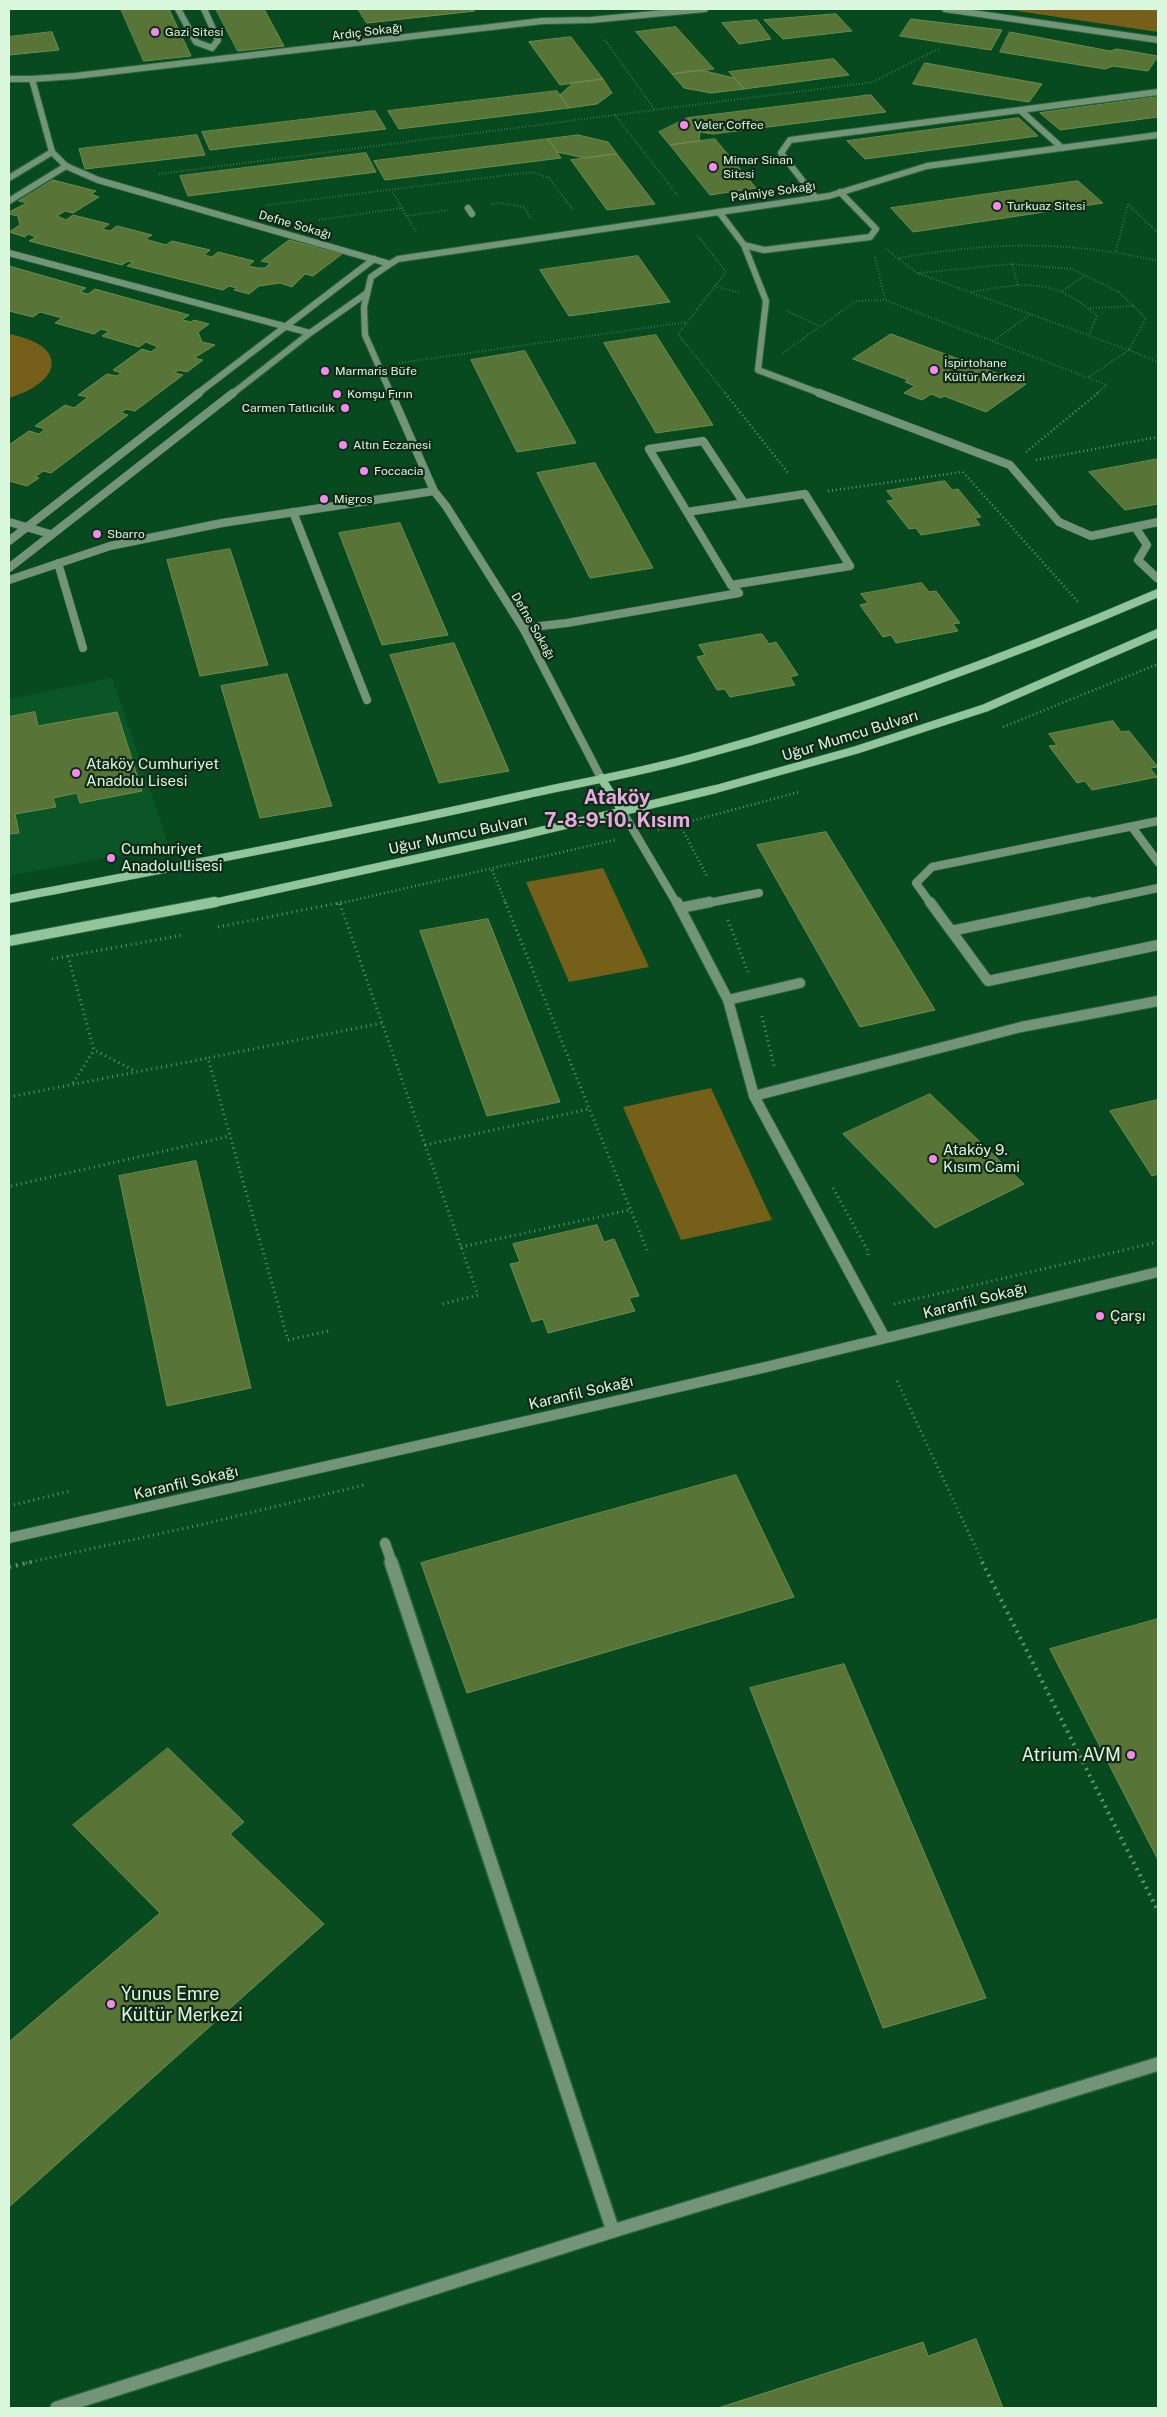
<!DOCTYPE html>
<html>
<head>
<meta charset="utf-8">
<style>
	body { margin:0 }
	#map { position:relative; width:1167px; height:2417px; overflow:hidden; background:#074a1f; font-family:"Public Sans",sans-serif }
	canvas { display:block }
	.frame { position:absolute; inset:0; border:10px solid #daf8de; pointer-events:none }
</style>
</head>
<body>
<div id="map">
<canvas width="1167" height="2417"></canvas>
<div class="frame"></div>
</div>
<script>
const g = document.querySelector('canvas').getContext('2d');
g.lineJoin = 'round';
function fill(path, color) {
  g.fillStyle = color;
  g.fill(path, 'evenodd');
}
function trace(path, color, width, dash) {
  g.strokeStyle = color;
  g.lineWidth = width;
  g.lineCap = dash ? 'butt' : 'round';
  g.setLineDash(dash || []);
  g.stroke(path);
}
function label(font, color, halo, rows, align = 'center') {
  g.font = font + ' "Public Sans",sans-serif';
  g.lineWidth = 4.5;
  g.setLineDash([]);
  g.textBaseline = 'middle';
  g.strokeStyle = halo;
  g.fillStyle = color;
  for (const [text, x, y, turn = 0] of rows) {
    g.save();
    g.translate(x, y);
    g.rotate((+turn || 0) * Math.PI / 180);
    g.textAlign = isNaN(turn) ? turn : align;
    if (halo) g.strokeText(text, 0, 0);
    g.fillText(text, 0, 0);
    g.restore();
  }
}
fill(new Path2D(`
	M112,678L169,846L9,876V699Z`), '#0a5627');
fill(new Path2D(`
	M1004,9H1158V32Z
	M9,334C70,346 62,382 9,398Z
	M603,868L649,967L569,982L526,882Z
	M711,1088L772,1220L681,1240L623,1107Z`), '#765f19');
const building = new Path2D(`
	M121,9H169L191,56L144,61Z
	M216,9H264L284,46L238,51Z
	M358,9H473L475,11L367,23Z
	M836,14L852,31L783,39L764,20Z
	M911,19L1002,30L991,50L900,36Z
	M757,20L771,39L739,44L722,23Z
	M676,27L714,69L672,74L636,32Z
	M52,32L59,50L9,55V37Z
	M1010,32L1110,51L1117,49L1158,56L1148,71L1113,66L1105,69L1000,52Z
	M571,37L603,79L560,85L529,42Z
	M834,59L849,75L744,89L729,72Z
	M925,63L1042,84L1029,102L913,84Z
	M701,70L734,78L744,89L711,93L684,88L672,74Z
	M603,79L612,93L597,104L569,108L560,95L573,83Z
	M557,91L569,108L399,129L388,111Z
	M871,95L886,112L713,134L700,132L688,118Z
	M1158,97V117L1060,130L1040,113Z
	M375,111L386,129L210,150L202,132Z
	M688,118L700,132L699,141L670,145L659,132Z
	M1019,118L1038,136L865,159L847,141Z
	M197,135L205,155L85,169L79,149Z
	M578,135L608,142L617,154L585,158L557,152L548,139Z
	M548,139L561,158L385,180L374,161Z
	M715,139L756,188L710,195L670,145Z
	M366,153L376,172L188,196L180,176Z
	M617,154L655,204L607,210L571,160Z
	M53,180L96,191L91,194L99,197L73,213L65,211L57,216L66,220L73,215L109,224L102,229L110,231L117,226L152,235L145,239L166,245L172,241L210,250L204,255L212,257L218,252L254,261L248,266L258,268H265L270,263L261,261L289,240L342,254L313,276L305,274L292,287L280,283L259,286L249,294L234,290L237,288L229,286L223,290L127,266L133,262L128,261L122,265L29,241L36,237L28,234L25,237L9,232L20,225L18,216L9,214V212L27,203L19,201Z
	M1078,181L1103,203L913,232L891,208Z
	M638,256L670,302L569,316L540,270Z
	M9,266L86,288L80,292L88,294L95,289L189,315L182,320L191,322L194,320L209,324L198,332L202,342L215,345L194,358L203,360L187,372L179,370L174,373L183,375L135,411L126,409L121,413L128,415L51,473L43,471L35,477L39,478L27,486L9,481V445L29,431L39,434L45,429L35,426L65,405L74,408L88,397L78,395L107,374L117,376L121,373L113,370L142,349L151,352L158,347L146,342L139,347L102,336L109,331L101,329L94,334L55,323L62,318L40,312L33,317L9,311Z
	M891,334L1026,384L986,412L944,396L941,398L931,394L922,400L904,393L915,386L905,382L908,380L853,359Z
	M656,335L713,425L656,433L604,343Z
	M525,351L576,443L517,452L471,360Z
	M1158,459V504L1125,510L1089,472Z
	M595,463L653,568L590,578L537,473Z
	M945,481L952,490L958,489L981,517L975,518L980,525L921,535L916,528L909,529L887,501L894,500L887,491Z
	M400,523L448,635L382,645L339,533Z
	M230,549L268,665L200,676L167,560Z
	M922,583L929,592L936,591L960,623L953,624L958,631L896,643L891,635L883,637L860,605L868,603L861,594Z
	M762,634L769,644L776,642L798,675L790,677L795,685L730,697L725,689L717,690L697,657L705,655L699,645Z
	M454,643L509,771L439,783L390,655Z
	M287,674L332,806L260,818L221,686Z
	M35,712L38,726L117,712L142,791L80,803L77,793L53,798L56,807L15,814L19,833L9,834V717Z
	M1113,721L1121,732L1129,731L1158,767L1150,768L1157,777L1092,790L1085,781L1077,783L1049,746L1057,745L1049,734Z
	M826,832L935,1010L860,1027L757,845Z
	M488,919L560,1102L487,1116L420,931Z
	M930,1094L1024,1184L935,1228L843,1134Z
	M1158,1100V1174L1152,1176L1110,1111Z
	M196,1161L251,1388L167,1406L119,1176Z
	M597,1225L604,1242L614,1239L639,1296L629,1298L635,1311L548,1333L543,1319L532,1322L510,1264L520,1262L513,1244Z
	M736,1475L794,1597L467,1693L421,1563Z
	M1158,1619V1860L1050,1649Z
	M844,1664L986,1998L883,2028L750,1688Z
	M168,1748L244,1822L230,1834L324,1924L9,2207V2042L160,1913L73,1825Z
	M976,2339L1003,2408H718L923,2342L928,2356Z`);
fill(building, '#587437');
trace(building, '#6f8c4e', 1);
const serviceFar3 = new Path2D(`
	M1020,110L1062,148
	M816,198L781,153L790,140L1158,92
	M719,212L744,245L764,250L870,237L876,229L840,192
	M744,245L766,301L758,370L822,394`);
const serviceFar2 = new Path2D(`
	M819,393L1010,465L1059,522L1091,536L1158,522
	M293,512L367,700
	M1135,527L1147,545L1138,560L1157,578
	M58,563L83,648
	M731,585L649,449L703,441L744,503
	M523,628L567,623L739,593L731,585L850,566L805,494L687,512
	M703,904L759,893`);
const serviceFar1 = new Path2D(`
	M680,908L710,902
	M728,1000L800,983
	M385,1543L392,1563`);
const service = new Path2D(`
	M391,1562L613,2231`);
const pedestrianFar1 = new Path2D(`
	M178,9L196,42L212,48L218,40L204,9
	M9,178L52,152
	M9,201L66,166
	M9,253L310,333
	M197,394L374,259
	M232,394L310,333L367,293`);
const pedestrian = new Path2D(`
	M9,522L50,534
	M9,541L199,393
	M9,568L233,393`);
const minorFar3 = new Path2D(`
	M945,9L1158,40
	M9,79H32L52,152L66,166L98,180L390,264L371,277L364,307L365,335L391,394
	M32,79L75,76L542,21L591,20L705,9
	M468,208L472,214
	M390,264L398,259L829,196L927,166L1158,135`);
const minorFar2 = new Path2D(`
	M391,393L434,491L446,506L523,628L601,778
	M9,580L110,546L222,523L434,491
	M622,811L677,904
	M1132,827L1158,862
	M931,904L916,883L932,867L1158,821
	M1083,904L1158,888`);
const minorFar1 = new Path2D(`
	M677,902L728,1000L754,1096L885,1338
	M930,902L988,981L1158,945
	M951,931L1089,902
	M754,1096L1021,1027L1158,1001
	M9,1538L762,1368L1158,1272`);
const minor = new Path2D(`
	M57,2408L613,2231L1158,2064`);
const secondaryFar1 = new Path2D(`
	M601,778L622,811
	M9,899C180,866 350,834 520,796C578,783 638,773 695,757C854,714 1007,658 1158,593
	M209,904L515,837L716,789L856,750L985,708L1158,633`);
const secondary = new Path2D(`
	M9,941L215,902`);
trace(serviceFar3, '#29663e', 8);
trace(serviceFar2, '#29663e', 9);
trace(serviceFar1, '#29663e', 12);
trace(service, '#29663e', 16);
trace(pedestrianFar1, '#29663e', 8);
trace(pedestrian, '#29663e', 9);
trace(minorFar3, '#29663e', 8);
trace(minorFar2, '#29663e', 9);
trace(minorFar1, '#29663e', 12);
trace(minor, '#29663e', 16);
trace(secondaryFar1, '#29663e', 9);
trace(secondary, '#29663e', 12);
trace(new Path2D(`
	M1134,9L1158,12
	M605,40L655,110
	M615,115L873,82L940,48
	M159,174L615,115L679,197
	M491,204L500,203L524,207L531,219
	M267,205L531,172L549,178L574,211
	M402,208L417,234
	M406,216L448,210
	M319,220L402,208L392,191
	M698,236L726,272L678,334L726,394
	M886,249L917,273L1129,350L1089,377
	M1116,251L1128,204L1158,233
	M875,257L885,300
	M899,258C989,242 1068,240 1158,261
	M1012,264L1018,286
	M918,273L1012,264L1072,269L1119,292L1146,318L1129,350L1158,362
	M715,286L739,293
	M1063,291L1085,275
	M971,292C1024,283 1055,277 1097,316L1089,335
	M1090,308L1134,306
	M787,311L819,326
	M993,341L1031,314
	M783,353L856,301L885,300L1107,385L1096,394
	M399,363L687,322`), '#5f936f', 2, [0.5, 2.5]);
trace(new Path2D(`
	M725,393L789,474
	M1026,452L1098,393
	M1036,460L1158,437
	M963,472L1079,603
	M828,491L962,472
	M1003,727L1158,664
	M680,825L708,878
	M658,830L799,792
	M492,870L506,904
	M337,904L615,840`), '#5f936f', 2.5, [1, 3]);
trace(new Path2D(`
	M505,902L647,1250
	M340,904L478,1295L439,1305
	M728,920L748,972
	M218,927L343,902
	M68,956L94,1050L133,1070
	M52,959L183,935
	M762,1016L774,1066
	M73,1083L94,1050
	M9,1097L208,1058
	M425,1145L589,1109
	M11,1186L230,1136
	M833,1188L868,1251V1255
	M461,1247L630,1210
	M894,1304L1158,1242
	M328,1331L288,1340L208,1058L382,1023
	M897,1381L983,1563
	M9,1506L70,1491
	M26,1563L204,1524L364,1485`), '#5f936f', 3, [1, 4]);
trace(new Path2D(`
	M982,1562L1158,1911
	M9,1567L31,1562`), '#5f936f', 4, [2, 5]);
trace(serviceFar3, '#749479', 6);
trace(serviceFar2, '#749479', 8);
trace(serviceFar1, '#749479', 10);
trace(service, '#749479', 13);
trace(pedestrianFar1, '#749479', 6);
trace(pedestrian, '#749479', 8);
trace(minorFar3, '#749479', 6);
trace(minorFar2, '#749479', 8);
trace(minorFar1, '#749479', 10);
trace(minor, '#749479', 13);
trace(secondaryFar1, '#92c59b', 8);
trace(secondary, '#92c59b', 10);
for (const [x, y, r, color] of [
	[155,32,5,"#f589ee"],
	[684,125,5,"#f589ee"],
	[713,167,5,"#f589ee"],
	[997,206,5,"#f589ee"],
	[934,370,5,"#f589ee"],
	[325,371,5,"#f589ee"],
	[337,394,5,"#f589ee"],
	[345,408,5,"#f589ee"],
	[343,445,5,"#f589ee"],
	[364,471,5,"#f589ee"],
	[324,499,5,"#f589ee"],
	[97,534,5,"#f589ee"],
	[76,773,5,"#f589ee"],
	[111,858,5,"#f589ee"],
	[933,1159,5,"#f589ee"],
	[1100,1316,5,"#f589ee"],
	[1131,1755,5,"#f589ee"],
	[111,2004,5,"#f589ee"]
]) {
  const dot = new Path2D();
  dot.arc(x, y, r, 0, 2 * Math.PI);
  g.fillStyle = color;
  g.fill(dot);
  trace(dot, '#112a17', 2);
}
label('12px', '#daf8de', '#112a17', [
	["Gazi Sitesi",165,32],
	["Vøler Coffee",694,125],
	["Mimar Sinan",723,160],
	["Sitesi",723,174],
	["Turkuaz Sitesi",1007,206],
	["İspirtohane",944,363],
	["Kültür Merkezi",944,377],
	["Marmaris Büfe",335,371],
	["Komşu Fırın",347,394],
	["Carmen Tatlıcılık",335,408,"right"],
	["Altın Eczanesi",353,445],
	["Foccacia",374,471],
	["Migros",334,499],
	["Sbarro",107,534]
], 'left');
label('12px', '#daf8de', '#112a17', [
	["Ardıç Sokağı",367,32,-7],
	["Palmiye Sokağı",773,192,-8],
	["Defne Sokağı",295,225,16],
	["Defne Sokağı",533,626,60]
]);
label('15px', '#daf8de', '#112a17', [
	["Uğur Mumcu Bulvarı",850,736,-17],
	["Uğur Mumcu Bulvarı",458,835,-12],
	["Karanfil Sokağı",975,1301,-14],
	["Karanfil Sokağı",581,1393,-13],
	["Karanfil Sokağı",186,1483,-13]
]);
label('15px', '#daf8de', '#112a17', [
	["Ataköy Cumhuriyet",86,764],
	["Anadolu Lisesi",86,781],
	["Cumhuriyet",121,849],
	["Anadolu Lisesi",121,866],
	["Ataköy 9.",943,1150],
	["Kısım Cami",943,1167],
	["Çarşı",1110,1316]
], 'left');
label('18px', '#daf8de', '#112a17', [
	["Atrium AVM",1121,1755],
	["Yunus Emre",121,1994,"left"],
	["Kültür Merkezi",121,2015,"left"]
], 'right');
label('bold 20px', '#e7abe1', '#112a17', [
	["Ataköy",617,798],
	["7-8-9-10. Kısım",617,821]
]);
</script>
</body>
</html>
